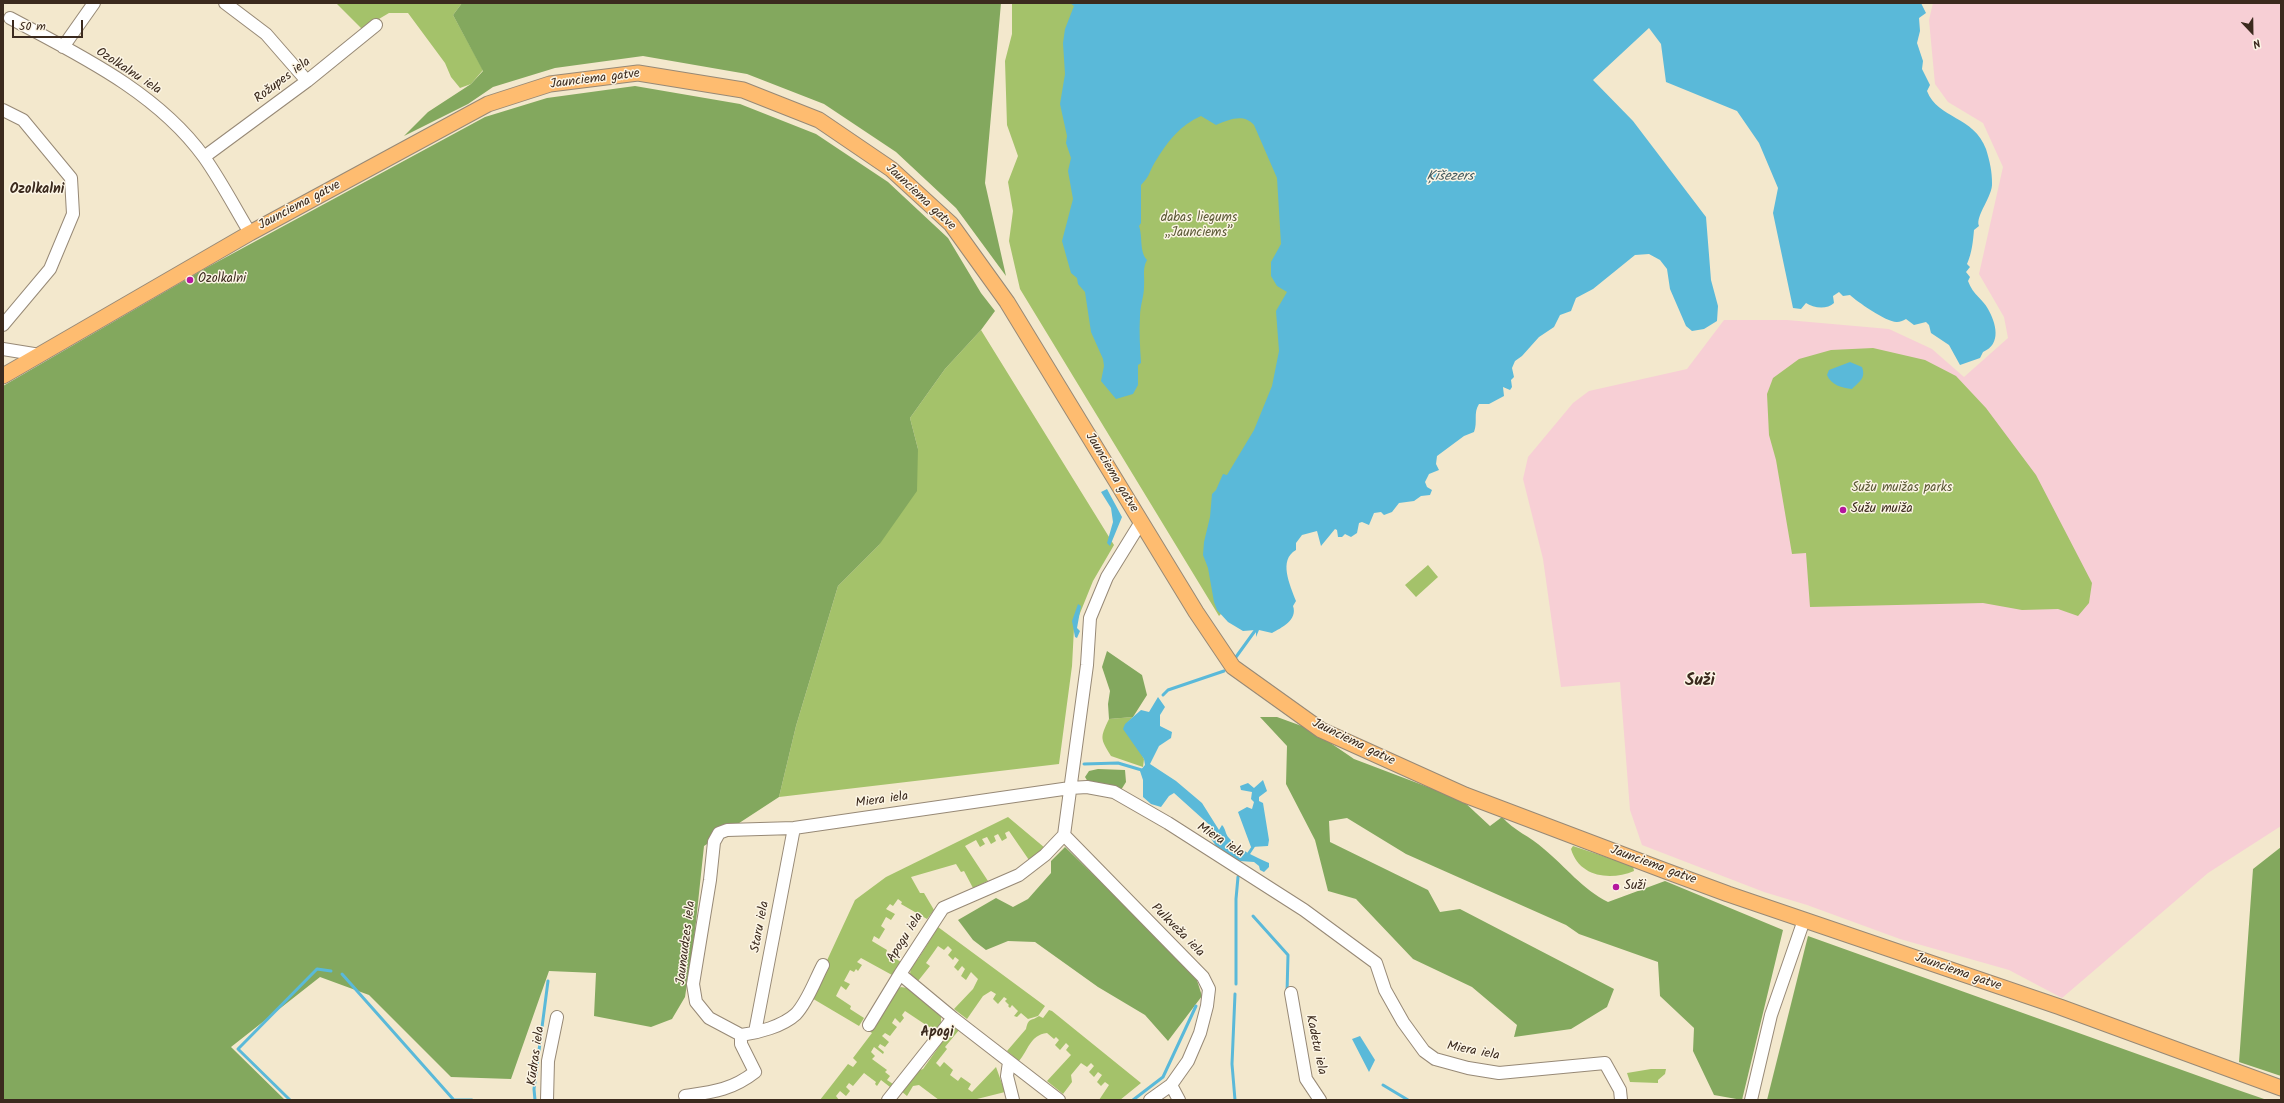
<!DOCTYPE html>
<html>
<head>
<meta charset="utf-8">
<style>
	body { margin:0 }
	#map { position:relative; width:2284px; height:1103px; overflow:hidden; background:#f3e8cd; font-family:Kalam,sans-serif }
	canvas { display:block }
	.frame { position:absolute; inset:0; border:4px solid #3b2a1e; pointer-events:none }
	.north { position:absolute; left:2232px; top:12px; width:40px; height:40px; -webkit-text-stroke:3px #fcf5e5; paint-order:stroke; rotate:158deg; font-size:11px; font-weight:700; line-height:16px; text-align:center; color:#3b2a1e }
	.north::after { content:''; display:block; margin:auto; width:14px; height:18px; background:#3b2a1e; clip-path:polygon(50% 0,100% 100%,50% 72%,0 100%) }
	.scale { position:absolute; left:12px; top:20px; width:71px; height:18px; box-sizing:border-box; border:2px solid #3b2a1e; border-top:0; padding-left:5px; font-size:12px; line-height:14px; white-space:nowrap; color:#3b2a1e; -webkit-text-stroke:3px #fcf5e5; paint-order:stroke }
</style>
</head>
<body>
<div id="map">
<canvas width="2284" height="1103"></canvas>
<div class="frame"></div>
<div class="north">N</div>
<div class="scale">50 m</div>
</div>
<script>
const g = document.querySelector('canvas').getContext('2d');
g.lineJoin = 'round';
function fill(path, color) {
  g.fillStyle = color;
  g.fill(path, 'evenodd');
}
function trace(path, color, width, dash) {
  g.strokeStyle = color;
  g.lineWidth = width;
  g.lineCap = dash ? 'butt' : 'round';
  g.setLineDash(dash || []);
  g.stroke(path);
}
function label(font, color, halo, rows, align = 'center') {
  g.font = font + ' Kalam,sans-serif';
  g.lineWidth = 3;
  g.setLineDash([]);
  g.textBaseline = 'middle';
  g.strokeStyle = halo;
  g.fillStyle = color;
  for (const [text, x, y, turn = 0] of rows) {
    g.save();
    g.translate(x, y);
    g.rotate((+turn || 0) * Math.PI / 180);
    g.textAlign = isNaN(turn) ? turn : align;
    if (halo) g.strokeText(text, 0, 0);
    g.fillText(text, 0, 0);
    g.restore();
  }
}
fill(new Path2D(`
	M1933,3H2281V826L2208,873L2062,998L2009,970L1900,939L1807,905L1764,892L1642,845L1630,810L1620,682L1561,687L1543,559L1523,479L1528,457L1573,403L1589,391L1687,369L1724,320H1787L1889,329L1932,349L1964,377L2008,338L2004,317L1979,274L2003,167L1983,123L1948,102L1935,84L1929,20Z`), '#f7cfd5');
fill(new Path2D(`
	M336,3H462L453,15L483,70L471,84L460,88L451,77L445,63L408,13H389L362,29Z
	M1012,3H1215L1348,90L1245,589L1219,616L1020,289L1009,241L1013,211L1008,182L1018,156L1007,125L1005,61L1012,34Z
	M981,330L1114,545L1093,581L1074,628L1072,666L1059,764L779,797L796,726L838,586L879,545L918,449L910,418L945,369Z
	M1873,348L1925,360L1956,376L1986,408L2036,475L2092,583L2089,603L2078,616L2058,609L2022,610L1983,603L1810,607L1806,553L1792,554L1776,460L1769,435L1767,394L1773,378L1799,359L1831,350Z
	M1428,565L1438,577L1416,597L1405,585Z
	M1133,717L1126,724L1144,759L1143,767L1111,756C1100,738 1100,738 1109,719Z
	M1008,817L1045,848L1029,860L1009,831L1005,833L1007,838L1002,841L998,834L994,836L996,841L991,844L987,837L982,839L985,844L980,847L976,840L965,846L988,881L973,888L964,871L961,872L956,864L911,877L920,893H924L934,910L927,919L901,904L902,902L898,899L893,906L890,904L886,909L895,914L891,920L886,917L881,926L885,929L879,939L874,936L872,941L887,950L886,953L901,962L892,975L861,958L857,962L862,965L858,971L856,969L854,972L850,970L844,981L850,984L846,990L841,986L836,996L851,1006L850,1009L864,1018L859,1026L810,997L855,900L886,877Z
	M1573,846L1633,866L1634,871C1610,881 1579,877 1571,849Z
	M938,927L1045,1006L1038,1016L1028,1019L1021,1013L1017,1017L1014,1016L1018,1011L1012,1005L1010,1008L1008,1006L1009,1005L1005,1001L1007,999L1004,997L998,1004L993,999L996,994L991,991L983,996L967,1019L954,1009L973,989L978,979L971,972L966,980L961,976L965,969L962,966L958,971L954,967L959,960L955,957L953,960L948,955L952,950L948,946L944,950L938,946L926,963L930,966L918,981L910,975L911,963L918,959L935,932L934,928Z
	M901,987L907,988L941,1013V1023L935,1031L905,1011L902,1015L904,1018L900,1023L895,1018L892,1023L897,1027L890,1036L885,1033L882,1036L889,1042L885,1047L880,1044L878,1047L884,1052L883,1054L874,1047L871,1052L875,1056L872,1059L887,1070L885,1072L890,1076L887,1080L893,1084L890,1087L881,1080L877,1086L875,1084L876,1082L864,1073L853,1086L849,1083L846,1087L850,1091L846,1096L840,1091L836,1096L839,1100H820L848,1064L853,1067L857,1062L853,1058L872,1033L869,1031C882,1020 889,993 901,987Z
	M1049,1010L1052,1011L1141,1083L1120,1100H1099L1109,1085L1105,1082L1101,1086L1097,1082L1102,1075L1098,1072L1094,1077L1089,1072L1094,1066L1091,1063L1087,1067L1081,1063L1071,1075L1072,1082L1063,1094L1047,1081L1071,1055L1066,1050L1069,1046L1066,1043L1060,1050L1055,1045L1059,1040L1056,1037L1054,1039L1047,1033C1030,1035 1028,1051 1019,1061L1007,1051L1026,1029C1029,1017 1030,1022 1039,1016L1043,1018Z
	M954,1026L959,1030L945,1047L947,1049L936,1063L940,1067L944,1062L953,1070L950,1075L958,1081L961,1077L971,1084L968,1089L972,1092L996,1067L1005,1092L973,1100H939L919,1085L913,1086L907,1096L901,1091L917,1071L923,1069L945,1038L946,1033Z
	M1651,1069H1666L1665,1074L1658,1080V1083L1630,1082L1627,1073Z`), '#a4c26a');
fill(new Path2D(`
	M462,3H1001L985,183L1006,276L956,208L896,152L824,104L747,74L643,56L555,68L493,87L468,104L404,136L428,112L471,84L483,71L453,15Z
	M635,86L740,104L816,134L888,182L948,238L981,293L995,311L981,330L945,369L910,418L918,449L917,491L879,545L838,586L796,726L779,797L704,846L695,931L685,997L672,1019L651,1027L594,1016L596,973L549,971L511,1079L451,1077L369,995L320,977L231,1047L285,1100H3V386L206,268L485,117L547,98Z
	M1107,651L1142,675L1147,695L1133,717L1109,719L1108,704L1110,691L1102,667Z
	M1260,717H1277L1310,729L1354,759L1462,800L1490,826L1502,817C1514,831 1530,836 1544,849C1566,867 1582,889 1608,902L1665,881L1783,930L1742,1100L1714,1095L1693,1051L1694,1028L1660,996L1658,962L1579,934L1566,925L1406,854L1347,818L1329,821L1330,842L1428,890L1440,912L1460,909L1614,989L1607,1007L1571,1029L1514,1037L1517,1025L1472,987L1413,959L1356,899L1328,891L1315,840L1286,784L1287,746Z
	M1098,769L1125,770L1126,782L1121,790L1088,782L1085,777L1089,771Z
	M1065,847L1195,974L1202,996L1168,1041L1145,1015L1098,987L1035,942L1008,941L986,950L973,940L958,920L996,898L1013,907L1028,899L1051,873V861Z
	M2281,847V1076L2239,1062L2253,869Z
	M1808,936L2235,1089L2267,1100H1767Z`), '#83a85e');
fill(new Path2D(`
	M1070,3H1921L1926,13L1919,18L1920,31L1917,43L1923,61L1922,69L1930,85L1927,91C1938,119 1974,116 1986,149C1990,162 1992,172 1992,183C1993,196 1975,216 1979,226L1974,230C1973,241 1972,253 1967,264L1970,267L1966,272L1970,277L1968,281C1973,295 1983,299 1988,309C1996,323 2002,344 1983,352L1980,358L1960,365L1949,345L1931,333L1929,325L1926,322L1914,325L1906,319C1904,320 1900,322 1897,322C1888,323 1856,301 1850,295L1843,296L1839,292L1833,296L1834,303C1827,310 1813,308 1806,303L1801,309L1793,308L1773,213L1778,188L1759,143L1737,111L1666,82L1661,44L1649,28L1593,80L1633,121L1706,217L1711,280L1718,306L1717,321L1704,329L1692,331L1686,326L1670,289L1667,269L1660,260L1649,254L1635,255L1593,289L1576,298L1571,311L1560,315L1554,327L1539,337L1522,356L1515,361L1512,368L1514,377L1511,380L1512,387L1510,390L1503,387L1504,396L1489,404H1479C1473,413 1478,422 1474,432L1464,436L1437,456L1436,464L1439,470L1429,474L1425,482L1427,487L1432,490L1430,495L1421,496L1414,501L1399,503L1392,512L1384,515L1381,512L1374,513L1369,525L1362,522L1359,523L1357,533L1351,537L1345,534L1342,537H1338L1337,530L1335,529L1321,546L1317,531L1302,535L1296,543V550C1278,560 1290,585 1296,601L1293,606C1298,620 1281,628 1272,633L1259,630L1256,637V630L1243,631L1228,622L1217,610L1214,602L1208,568L1203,555L1204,542L1210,517L1212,494L1216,490L1223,474L1227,475L1254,430L1272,386L1279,351L1276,311L1287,292L1277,286L1271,276V262L1281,244L1277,178L1254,125C1243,113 1229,120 1216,125L1201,116C1180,125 1167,142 1155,162C1149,172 1150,176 1141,185V223L1139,226C1143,237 1139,251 1147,260C1142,269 1145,276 1144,287C1144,296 1140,306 1140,316C1139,332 1140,347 1141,363L1138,365V385L1133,394L1116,399L1101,381L1104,366L1103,359L1091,332L1085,292L1078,284L1077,278L1071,273L1062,241L1073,199L1068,171L1071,158L1066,143L1067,136L1060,104L1065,74L1063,43L1065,29L1074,6Z
	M1850,362L1862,367C1866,378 1860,381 1852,389C1842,388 1831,385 1827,375L1829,370Z
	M1107,489L1122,517L1110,546L1107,543L1113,522L1111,508L1101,492Z
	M1078,604L1081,606L1077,628L1080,631L1077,638L1075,637L1072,621Z
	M1158,697L1165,707L1160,715V726L1172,732L1171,738L1159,746L1150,764L1176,781L1202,803L1219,830L1222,825C1226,829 1225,834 1229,838C1238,850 1256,857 1269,863V867L1264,872L1260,870L1259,866L1254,862L1240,861L1218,849L1210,837L1214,829L1174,793L1169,796L1161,807L1151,804L1143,797V780L1140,771L1145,765L1144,759L1123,729L1125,724L1141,710L1149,712Z
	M1263,780L1267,791L1259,797V801L1263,803L1269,840L1268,846L1251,847L1238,812L1247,807L1252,809L1254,802L1251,799L1252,792L1241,790L1240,786L1248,783L1254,788Z
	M1360,1036L1375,1060L1369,1072L1352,1039Z`), '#5ab9d9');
trace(new Path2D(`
	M1236,657L1257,628
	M1163,695L1168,690L1224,671
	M1084,764L1118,763L1145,771
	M1247,856L1255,844
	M1253,916L1288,955L1287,993
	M342,974L453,1099
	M1236,984V899L1238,877
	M1235,994L1232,1064L1235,1100
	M1383,1085L1408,1100
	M290,1100L238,1049L317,969L331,971
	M452,1100H472
	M535,1100L534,1089L548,981
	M1133,1100L1163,1077L1196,1006`), '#5ab9d9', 3);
const minor = new Path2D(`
	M225,3L266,34L307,81
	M10,18C79,55 157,92 204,157C221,181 235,208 250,233
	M63,47L94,3
	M3,110L23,120L71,178L73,214L50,269L3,325
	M204,157L307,81L376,25
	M3,349L40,355
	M1141,522L1107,577L1090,618L1087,665L1064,835L1203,977L1209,989L1207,1006L1200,1033L1188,1061L1171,1085L1150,1100
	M823,965C815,980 808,1001 796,1014C783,1026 758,1033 741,1035L709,1018L696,1002L693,984L710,880L714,842L719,833L727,830L794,828L1070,788L1087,787L1114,792L1168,823L1304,910L1376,963L1385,990L1403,1022L1424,1051L1435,1059L1468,1068L1499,1073L1605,1063L1620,1090L1621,1100
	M1291,993L1306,1079L1320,1100
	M869,1025L900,974
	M755,1032L794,828
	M1009,1062L1007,1076L1013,1100
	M1171,1085L1179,1100
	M685,1096C713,1092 732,1090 755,1072L741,1044V1035
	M547,1100L548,1061L557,1017
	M888,1100L953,1018
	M1059,1100L953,1018L900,974L943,908L1019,875L1045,855L1064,835
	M1751,1100L1771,1015L1804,920`);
const major = new Path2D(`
	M3,376L250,233L488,104L550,84L638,73L743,90L819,120L891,169L951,224L1007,302L1196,612L1233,667L1321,730L1465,795L1663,870L1728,894L2060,1007L2281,1088`);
trace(minor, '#978976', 14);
trace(major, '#978976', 17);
trace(minor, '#fff', 12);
trace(major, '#febc70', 15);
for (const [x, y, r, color] of [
	[190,280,4,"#b5179e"],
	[1843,510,4,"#b5179e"],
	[1616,887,4,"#b5179e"]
]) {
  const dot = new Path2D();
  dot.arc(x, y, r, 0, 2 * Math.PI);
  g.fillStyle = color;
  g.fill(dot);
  trace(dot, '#fcf5e5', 1.5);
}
label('13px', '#3b2a1e', '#fcf5e5', [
	["Ozolkalnu iela",128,72,33],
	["Jaunciema gatve",595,80,-7],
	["Rožupes iela",283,81,-37],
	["Jaunciema gatve",920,198,43],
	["Jaunciema gatve",300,206,-28],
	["Jaunciema gatve",1111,473,59],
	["Jaunciema gatve",1353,743,26],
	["Miera iela",882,801,-8],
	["Miera iela",1220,841,33],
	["Jaunciema gatve",1653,866,20],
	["Staru iela",761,927,-79],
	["Pulkveža iela",1177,931,45],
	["Apogu iela",906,938,-58],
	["Jaunaudzes iela",687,943,-83],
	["Jaunciema gatve",1958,973,19],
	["Kadetu iela",1315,1045,78],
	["Miera iela",1473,1052,11],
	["Kūdras iela",537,1056,-82]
]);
label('13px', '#5a5835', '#fcf5e5', [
	["dabas liegums",1199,219],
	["„Jaunciems”",1199,234],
	["Sužu muižas parks",1902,489]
]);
label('13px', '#3b2a1e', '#fcf5e5', [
	["Ozolkalni",198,280],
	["Sužu muiža",1851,510],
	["Suži",1624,887]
], 'left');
label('italic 14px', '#465c5f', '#fcf5e5', [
	["Ķīšezers",1450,178]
]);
label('bold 14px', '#3b2a1e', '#fcf5e5', [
	["Ozolkalni",37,191],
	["Apogi",937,1034]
]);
label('bold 17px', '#3b2a1e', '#fcf5e5', [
	["Suži",1700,682]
]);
</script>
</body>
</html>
